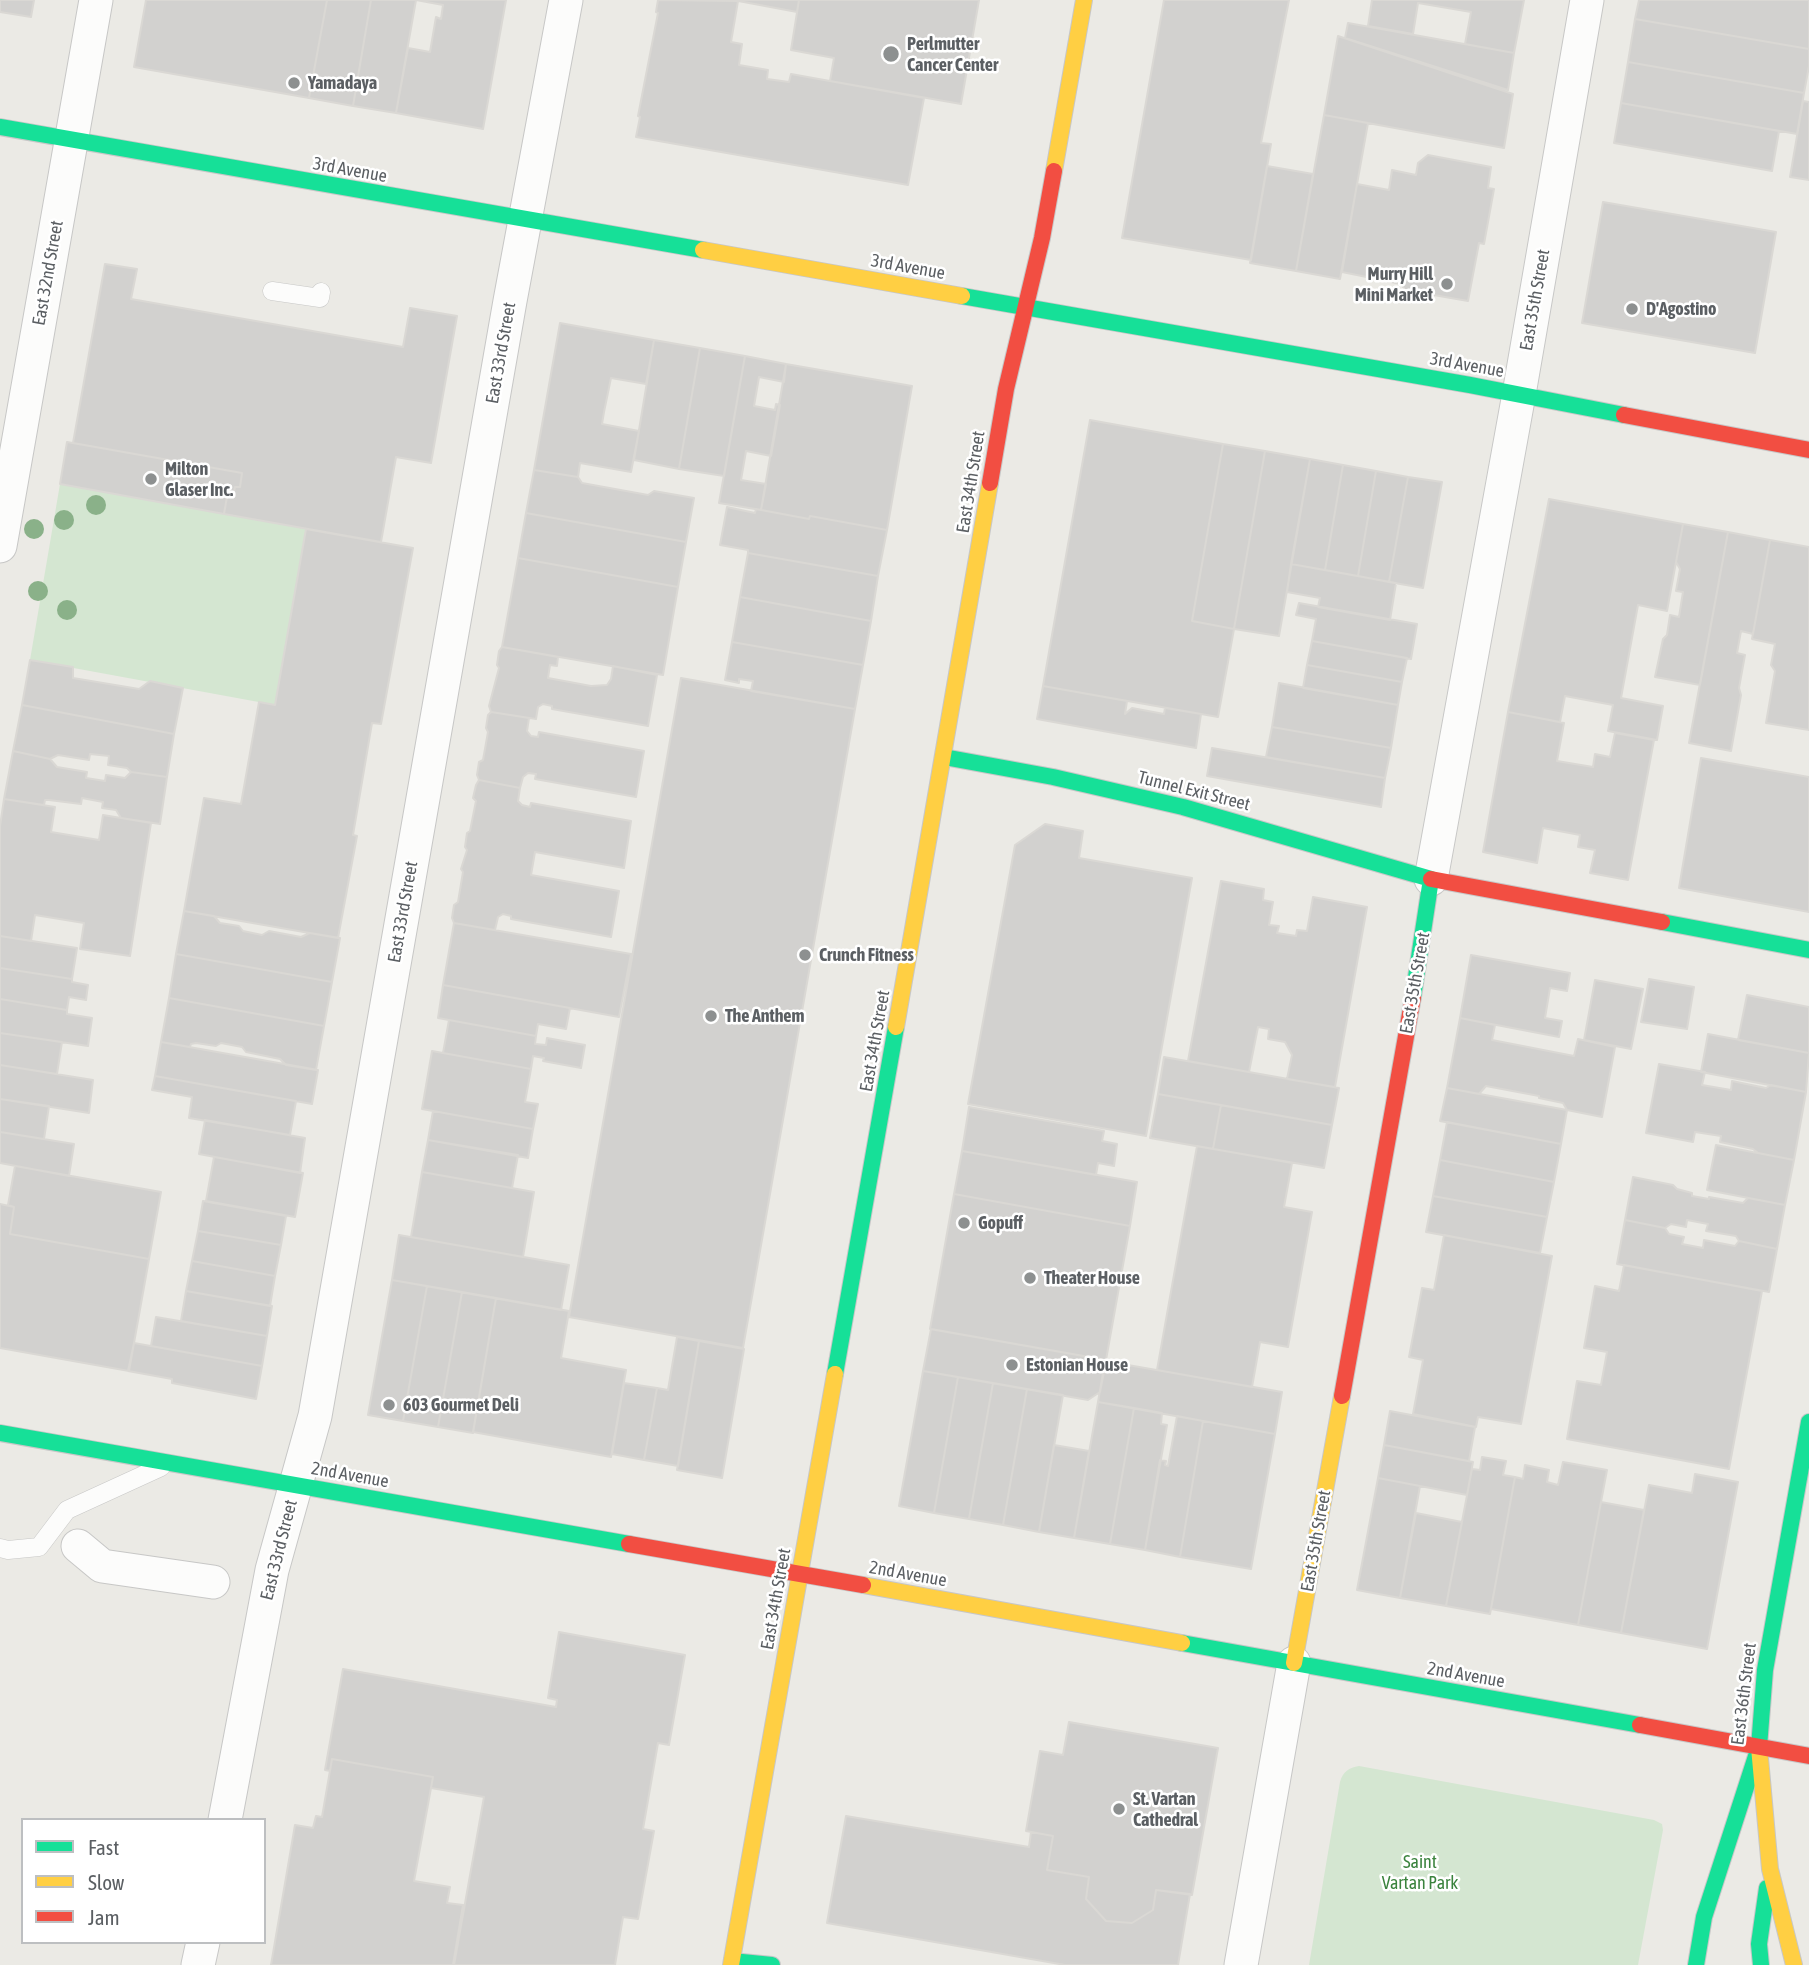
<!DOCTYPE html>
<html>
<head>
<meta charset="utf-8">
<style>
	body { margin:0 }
	#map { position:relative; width:1809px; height:1965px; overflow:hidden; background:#ebeae5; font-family:"Asap Condensed",sans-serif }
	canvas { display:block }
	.legend { position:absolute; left:21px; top:1818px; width:245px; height:126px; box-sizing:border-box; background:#fff; border:2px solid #bdbfc1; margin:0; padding:9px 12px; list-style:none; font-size:21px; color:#5b5f63 }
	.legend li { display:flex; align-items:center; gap:14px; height:35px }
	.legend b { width:35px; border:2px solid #bdbfc1 }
</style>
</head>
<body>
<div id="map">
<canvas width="1809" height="1965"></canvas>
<ul class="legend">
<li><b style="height:9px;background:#16e098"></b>Fast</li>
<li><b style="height:9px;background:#ffcf43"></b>Slow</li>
<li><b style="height:9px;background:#f24e42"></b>Jam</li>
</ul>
</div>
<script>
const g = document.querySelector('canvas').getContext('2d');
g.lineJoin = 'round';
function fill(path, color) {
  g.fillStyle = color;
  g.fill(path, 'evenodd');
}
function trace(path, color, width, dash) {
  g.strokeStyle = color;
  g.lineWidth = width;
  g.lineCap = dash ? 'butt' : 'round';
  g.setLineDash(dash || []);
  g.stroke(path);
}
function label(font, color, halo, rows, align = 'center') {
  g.font = font + ' "Asap Condensed",sans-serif';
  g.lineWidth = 5;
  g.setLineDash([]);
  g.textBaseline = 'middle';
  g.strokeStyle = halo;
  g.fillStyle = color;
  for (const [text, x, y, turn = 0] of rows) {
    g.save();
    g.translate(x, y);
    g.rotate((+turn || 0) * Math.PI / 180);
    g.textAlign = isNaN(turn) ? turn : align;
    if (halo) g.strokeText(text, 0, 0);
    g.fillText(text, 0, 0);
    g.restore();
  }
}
fill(new Path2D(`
	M60,484L306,529L275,705L30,660Z
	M1359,1766L1654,1820L1662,1824L1663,1830L1638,1965H1309L1340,1782C1343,1771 1349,1768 1359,1766Z`), '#d4e6d1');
const building = new Path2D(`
	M0,0H34L31,17L0,12Z
	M146,0H327L309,98L134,67Z
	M327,0H371L353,106L309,98Z
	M371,0H416L396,113L353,106Z
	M416,0H506L483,129L396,113L408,48L430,52L436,17L441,19L443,5Z
	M658,0L738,1L731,42L742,44L739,65L768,70L767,79L789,82L791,74L924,98L908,185L636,137L640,117L638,116L658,13L656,12Z
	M733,0H799L797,12Z
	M799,0H979L961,104L830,81L834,58L791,50Z
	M1164,0H1289L1261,143L1271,144L1251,260L1122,238Z
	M1372,0H1524L1514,53L1465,44L1471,12L1418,3L1413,34L1368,26Z
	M1639,0H1809V49L1635,19Z
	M1635,19L1809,49V66L1804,93L1628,62Z
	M1348,23L1514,53L1508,90L1345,38Z
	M1338,36L1513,94L1504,148L1324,115Z
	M1628,62L1804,93L1797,134L1621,103Z
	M1803,101L1809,102V180L1790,177Z
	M1621,103L1779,131L1772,171L1614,143Z
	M1324,115L1368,123L1340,279L1296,271Z
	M1428,155L1491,167L1488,188L1494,189L1484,244L1479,243L1468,301L1405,290L1401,284L1342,272L1357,184L1389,190L1392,170L1416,175L1418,163Z
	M1267,166L1313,174L1296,271L1250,263Z
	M1603,202L1776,232L1755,353L1582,323Z
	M105,264L137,269L131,299L403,347L410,308L457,316L431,463L396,457L381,542L224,514L228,491L234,492L235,487H240L242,473L73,443Z
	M560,323L654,340L646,384L611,378L604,412L602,424L639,431L631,472L580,463L578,477L534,470Z
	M654,340L700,348L679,469L634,460Z
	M700,348L745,356L724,476L679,469Z
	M745,356L786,364L761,510L719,503Z
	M786,364L912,386L887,530L810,516L809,519L761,510L766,484L741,480L746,451L771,456L780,405L776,404L775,410L754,406L759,377L784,382Z
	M1090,420L1223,444L1192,621L1234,629L1218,717L1043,686Z
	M67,442L242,473L240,487H235L234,492L228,491L224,514L60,484Z
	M1223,444L1265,451L1234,629L1192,621Z
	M1265,451L1310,459L1279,636L1234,629Z
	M1310,459L1343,465L1325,570L1291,564Z
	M1343,465L1376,471L1358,576L1325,570Z
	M534,470L578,477L582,483L648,495L654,491L694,498L686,542L526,513Z
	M1376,471L1408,477L1389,582L1358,576Z
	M1408,477L1442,482L1423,588L1389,582Z
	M1549,499L1683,524L1667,611L1638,605L1621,698L1663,706L1657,740L1608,731L1613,705L1565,696L1560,722L1508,712Z
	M727,507L755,513L756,509L809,519L810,516L887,530L878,576L748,553V550L720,545Z
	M526,513L686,542L678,587L518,558Z
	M1683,524L1728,532L1700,685L1655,677L1663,639L1667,635L1670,615L1679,617L1683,592L1676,591L1680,569L1676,562Z
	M306,529L413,548L381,724L372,723L353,835L357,836L338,938L184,911L204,798L241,804L259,702L275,705Z
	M1728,532L1770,540L1753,634L1741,631L1737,653L1745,655L1739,688L1741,695L1731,751L1689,743Z
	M1770,540L1809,547V730L1766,723L1775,671L1771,665L1775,644L1752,639Z
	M748,553L878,576L871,621L740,597Z
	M518,558L678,587L663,675L502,647Z
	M1291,564L1396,583L1390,620L1318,607L1320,598L1287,592Z
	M740,597L871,621L863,665L732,642Z
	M1299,603L1417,624L1411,659L1312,641L1316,619L1296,615Z
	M1312,641L1407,658L1402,682L1307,665Z
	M732,642L863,665L855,709L751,691L753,681L739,679V683L725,680Z
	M502,647L558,657L557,666L550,665L548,678L591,686L607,685L611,679L613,666L657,675L648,726L552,709V706L543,704L538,707L536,719L491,712L489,706L499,668L497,665L499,651Z
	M30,660L73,667V678L139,689L150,681L183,688L174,734L22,705Z
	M1307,665L1402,682L1398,705L1303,688Z
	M681,678L855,709L743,1348L569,1317Z
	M1279,683L1398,705L1391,748L1272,727Z
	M1043,686L1127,701L1125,714L1132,708L1164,714L1165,708L1201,714L1196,748L1037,719Z
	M22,705L174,734L167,777L131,772L127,768L108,765L109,756L90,754L89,760L58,755L50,759L13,751Z
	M491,712L529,718L527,731L531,736L538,737L539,732L644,751L636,797L535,779L536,774L528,773L523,777L520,788L479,780L477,775L479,762L483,760L488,732L486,728L488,715Z
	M1508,712L1564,723L1557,761L1593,767L1595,754L1610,757L1615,733L1654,740L1628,880L1590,873L1595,850L1578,847L1580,835L1543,828L1537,863L1483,852Z
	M1272,727L1391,748L1385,778L1266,757Z
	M1212,748L1385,778L1381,807L1207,776Z
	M13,751L50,759L57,767L87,772L86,778L105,781L106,775L125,778L131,772L167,777L160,824L121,818L116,810L102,808L103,802L82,798L81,804L49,800H45L44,805L4,799Z
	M1701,758L1809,777V912L1679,888Z
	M479,780L520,788L518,801L522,805L530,807L531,803L631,821L624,868L535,852L531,875L619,891L611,937L511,919V916L503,914L498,917L495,930L454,923L452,918L454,905L458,902L463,872L461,869L467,850L465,847L467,833L470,831L476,801L473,798L476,785Z
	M4,799L55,807L51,832L99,840L103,815L151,823L130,956L80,949L84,923L35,915L31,941L0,936V826Z
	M1045,824L1083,831L1079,858L1192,878L1146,1136L968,1104L1015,845Z
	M1221,881L1264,889L1263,900L1273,902L1269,925L1279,926L1277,933L1296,936L1297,930L1307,931L1313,897L1367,907L1335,1087L1287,1079L1292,1055L1285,1042L1268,1039L1269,1029L1258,1027L1249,1072L1188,1061Z
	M184,911L214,916L220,923L239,926L243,931L262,935L269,931L301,937L310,933L340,938L332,982L176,954Z
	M454,923L631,954L619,1017L443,985Z
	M0,936L77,948L72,979L0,968Z
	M176,954L332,982L324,1026L169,998Z
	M1471,955L1570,973L1567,991L1550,988L1545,1018L1562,1021L1559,1037L1460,1018Z
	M0,968L72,979V982L88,985L86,1000L69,997L67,1010L0,999Z
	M1649,979L1694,987L1687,1029L1641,1022Z
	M1595,980L1643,989L1631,1049L1584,1040Z
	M443,985L570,1008L566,1029L538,1024L536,1036L438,1018Z
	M1747,995L1809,1007V1053L1738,1040Z
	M169,998L324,1026L316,1070L286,1065L280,1059L246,1052L242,1047L221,1043L216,1046L196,1043L191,1044L190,1047L161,1042Z
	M0,999L67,1010V1014L92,1018L88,1046L0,1033Z
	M1460,1018L1495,1025L1492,1040L1574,1056L1578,1039L1615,1047L1602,1117L1567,1110L1563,1103L1539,1098V1096L1486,1086L1479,1094L1447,1088Z
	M449,1020L536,1036L535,1044L546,1045L547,1038L585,1045L581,1068L543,1061L544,1058L533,1056L531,1069L443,1053Z
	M0,1033L62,1042L57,1074L0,1065Z
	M1708,1034L1809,1053L1806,1092L1701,1072Z
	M161,1042L318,1070L312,1104L155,1076Z
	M432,1051L531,1069L525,1102L538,1104L533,1129L422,1109Z
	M1164,1057L1339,1088L1332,1125L1158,1094Z
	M1659,1064L1705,1072L1702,1085L1731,1090L1732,1081L1766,1088L1771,1085L1806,1092L1794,1160L1758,1153L1753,1149L1720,1142L1721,1136L1695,1132L1693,1142L1646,1133Z
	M0,1065L93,1080L89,1113L0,1099Z
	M155,1076L296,1101L290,1135L189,1118L192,1097L152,1090Z
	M1447,1088L1567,1110L1561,1144L1440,1121Z
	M1158,1094L1221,1105L1213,1149L1150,1138Z
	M0,1099L49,1106L44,1139L0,1132Z
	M1221,1105L1332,1125L1324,1168L1213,1149Z
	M969,1107L1104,1131L1102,1141L1117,1144L1114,1166L1098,1163L1096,1175L962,1151Z
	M433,1111L533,1129L528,1158L428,1140Z
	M205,1120L305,1138L300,1173L199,1154Z
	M1447,1122L1561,1144L1554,1182L1440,1160Z
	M0,1132L74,1144L69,1176L0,1163Z
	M428,1140L518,1155L512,1188L422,1172Z
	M1716,1145L1794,1160L1785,1205L1707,1190Z
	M1197,1146L1292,1163L1284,1207L1312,1212L1288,1347L1260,1342L1252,1387L1157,1370Z
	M962,1151L1137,1182L1130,1226L954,1194Z
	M214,1157L303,1173L295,1217L206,1201Z
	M1440,1160L1554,1182L1547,1217L1433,1196Z
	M15,1166L161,1192L149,1259L10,1234L14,1207L8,1205Z
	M422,1172L534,1192L523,1257L411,1237Z
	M1633,1177L1673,1185L1677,1189L1692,1193V1196L1709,1199V1197L1743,1203L1748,1198L1785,1205L1777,1249L1739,1241L1736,1236L1706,1231L1708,1224L1687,1220L1686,1227L1671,1224L1665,1228L1625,1220Z
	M954,1194L1130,1226L1106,1360L930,1329Z
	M1433,1196L1547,1217L1540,1253L1426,1232Z
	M203,1201L286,1216L281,1245L198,1231Z
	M0,1204L14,1207L10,1234L149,1259L129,1371L0,1348Z
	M1625,1220L1665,1228L1669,1234L1684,1237L1682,1244L1703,1248L1704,1240L1735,1246L1739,1241L1777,1249L1769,1292L1617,1264Z
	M198,1231L281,1245L275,1276L192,1261Z
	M399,1235L569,1265L561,1310L392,1280Z
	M1444,1235L1552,1256L1521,1424L1478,1417L1476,1427L1413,1414L1423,1360L1409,1357L1422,1288L1434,1290Z
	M192,1261L275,1276L270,1306L186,1291Z
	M1624,1265L1762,1291L1729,1469L1567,1439L1577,1381L1601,1385L1607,1352L1584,1348L1595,1286L1619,1291Z
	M392,1280L427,1286L403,1421L368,1415Z
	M427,1286L462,1292L438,1427L403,1421Z
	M186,1291L272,1306L267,1336L181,1321Z
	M462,1292L496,1298L473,1433L438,1427Z
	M496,1298L569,1311L561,1358L626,1370L611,1457L473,1432Z
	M156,1317L267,1336L262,1366L151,1346Z
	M931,1329L1095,1358L1104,1372L1100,1392L1088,1400L923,1371Z
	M677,1337L699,1341L678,1466L644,1460L657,1388L668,1390Z
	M699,1341L744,1349L722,1478L677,1470Z
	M134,1343L262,1366L256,1399L172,1383V1379L128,1371Z
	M1105,1361L1282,1392L1275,1434L1098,1402Z
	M923,1371L958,1377L934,1513L899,1506Z
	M958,1377L993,1383L969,1519L934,1513Z
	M624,1383L657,1388L644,1460L612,1454Z
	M993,1383L1027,1389L1003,1525L969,1519Z
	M1027,1389L1063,1395L1039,1532L1003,1525Z
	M1098,1402L1134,1408L1110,1544L1074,1538Z
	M1134,1408L1162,1413L1161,1424L1167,1425L1145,1550L1110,1544Z
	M1390,1411L1475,1427L1469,1461L1384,1445Z
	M1177,1416L1203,1421L1180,1557L1145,1550L1160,1460L1166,1461L1165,1465L1168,1466Z
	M1203,1421L1275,1434L1251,1569L1180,1557Z
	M1054,1445L1089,1451L1074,1538L1039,1532Z
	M1384,1445L1473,1462L1467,1495L1378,1478Z
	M1482,1457L1506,1461L1503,1475L1515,1477L1490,1614L1446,1606L1472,1469L1480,1470Z
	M1563,1462L1607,1470L1578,1625L1491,1609L1515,1477L1523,1479L1525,1465L1549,1470L1547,1482L1558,1485Z
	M1695,1474L1738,1482L1707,1649L1621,1633L1649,1485L1692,1493Z
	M1378,1478L1420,1486L1400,1598L1357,1590Z
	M1601,1502L1644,1510L1621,1633L1578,1625Z
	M1416,1513L1462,1522L1446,1606L1400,1598Z
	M559,1632L685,1655L669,1745L658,1743L643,1829L654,1831L638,1919L623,1917L615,1965H454L484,1797L431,1788L433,1777L332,1759L330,1771L325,1770L343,1669L556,1707L557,1700L548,1698Z
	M1069,1722L1218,1748L1192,1895L1156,1890L1153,1910L1132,1923L1106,1921L1086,1899L1089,1877L1047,1870L1053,1836L1026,1831L1040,1751L1063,1755Z
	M332,1759L433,1777L414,1881L450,1887L447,1903L463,1905L453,1965H271L295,1825L313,1828L316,1816L322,1817Z
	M846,1816L1029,1847L1031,1832L1053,1836L1047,1870L1089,1877L1086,1899L1106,1921L1132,1923L1153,1910L1156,1890L1190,1894L1178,1965H1065L827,1923Z`);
fill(building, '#d2d1cf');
trace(building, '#dad8d4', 2);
const lane = new Path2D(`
	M272,291L320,298L321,292
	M0,1548L8,1550L39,1547L67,1510L161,1467`);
const street = new Path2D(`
	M0,546L96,0
	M1431,879L1519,394L1587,0
	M78,1546L102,1566L213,1582
	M225,1820L272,1570L315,1416L510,301L566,0
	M198,1965L203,1942
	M1241,1965L1294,1663`);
const fast = new Path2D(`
	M0,127L703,250
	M962,296L1470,385L1624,415
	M944,757L1053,777L1183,807L1431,879
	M1662,922L1809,950
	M1413,997L1431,879
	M835,1374L896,1027
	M0,1433L629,1544
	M1182,1643L1640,1725
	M732,1961L772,1965
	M1696,1965L1704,1917L1759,1747L1765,1670L1809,1422
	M1761,1965L1759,1944L1767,1888`);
const slow = new Path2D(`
	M1054,171L1084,0
	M703,250L962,296
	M896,1027L990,483
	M863,1585L1182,1643
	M1294,1663L1342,1396
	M1759,1747L1770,1869L1794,1965
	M731,1965L835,1374`);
const jam = new Path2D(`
	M1624,415L1809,450
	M990,483L1006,389L1042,238L1054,171
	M1431,879L1662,922
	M1342,1396L1413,997
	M629,1544L863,1585
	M1640,1725L1809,1756`);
trace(lane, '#c7c7c6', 19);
trace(street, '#c7c7c6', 35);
trace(fast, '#c7c7c7', 18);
trace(slow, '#c7c7c7', 18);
trace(jam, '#c7c7c7', 18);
trace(lane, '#fcfcfb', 18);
trace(street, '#fcfcfb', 33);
trace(fast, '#16e098', 16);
trace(slow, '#ffcf43', 16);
trace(jam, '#f24e42', 16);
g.fillStyle = '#8ab189';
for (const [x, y] of [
	[96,505],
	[64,520],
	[34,529],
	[38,591],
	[67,610]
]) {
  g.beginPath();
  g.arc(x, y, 10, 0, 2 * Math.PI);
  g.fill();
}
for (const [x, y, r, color] of [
	[891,54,9,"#8d9090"],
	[294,83,7,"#8d9090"],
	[1447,284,7,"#8d9090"],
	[1632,309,7,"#8d9090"],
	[151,479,7,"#8d9090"],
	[805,955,7,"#8d9090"],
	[711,1016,7,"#8d9090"],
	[964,1223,7,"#8d9090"],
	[1030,1278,7,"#8d9090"],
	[1012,1365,7,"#8d9090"],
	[389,1405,7,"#8d9090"],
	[1119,1809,7,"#8d9090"]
]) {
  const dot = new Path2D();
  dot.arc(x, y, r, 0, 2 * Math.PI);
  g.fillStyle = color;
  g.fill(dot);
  trace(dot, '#fff', 2.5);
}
label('bold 18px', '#5b5f63', '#fff', [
	["Perlmutter",907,44],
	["Cancer Center",907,65],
	["Yamadaya",308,83],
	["Murry Hill",1433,274,"right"],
	["Mini Market",1433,295,"right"],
	["D'Agostino",1646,309],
	["Milton",165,469],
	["Glaser Inc.",165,490],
	["Crunch Fitness",819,955],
	["The Anthem",725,1016],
	["Gopuff",978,1223],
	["Theater House",1044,1278],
	["Estonian House",1026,1365],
	["603 Gourmet Deli",403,1405],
	["St. Vartan",1133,1799],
	["Cathedral",1133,1820]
], 'left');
label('18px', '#5b5f63', '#fff', [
	["3rd Avenue",350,170,10],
	["3rd Avenue",908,267,10],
	["East 32nd Street",48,273,-80],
	["East 35th Street",1535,300,-80],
	["East 33rd Street",501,353,-80],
	["3rd Avenue",1467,365,10],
	["East 34th Street",971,482,-81],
	["Tunnel Exit Street",1194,791,14],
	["East 33rd Street",403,912,-80],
	["East 35th Street",1415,983,-80],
	["East 34th Street",875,1041,-80],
	["2nd Avenue",350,1475,10],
	["East 35th Street",1316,1541,-80],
	["East 33rd Street",279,1550,-76],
	["2nd Avenue",908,1574,10],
	["East 34th Street",776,1599,-80],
	["2nd Avenue",1466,1675,10],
	["East 36th Street",1744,1694,-83]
]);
label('18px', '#3a833d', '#fff', [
	["Saint",1420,1862],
	["Vartan Park",1420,1883]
]);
</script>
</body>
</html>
